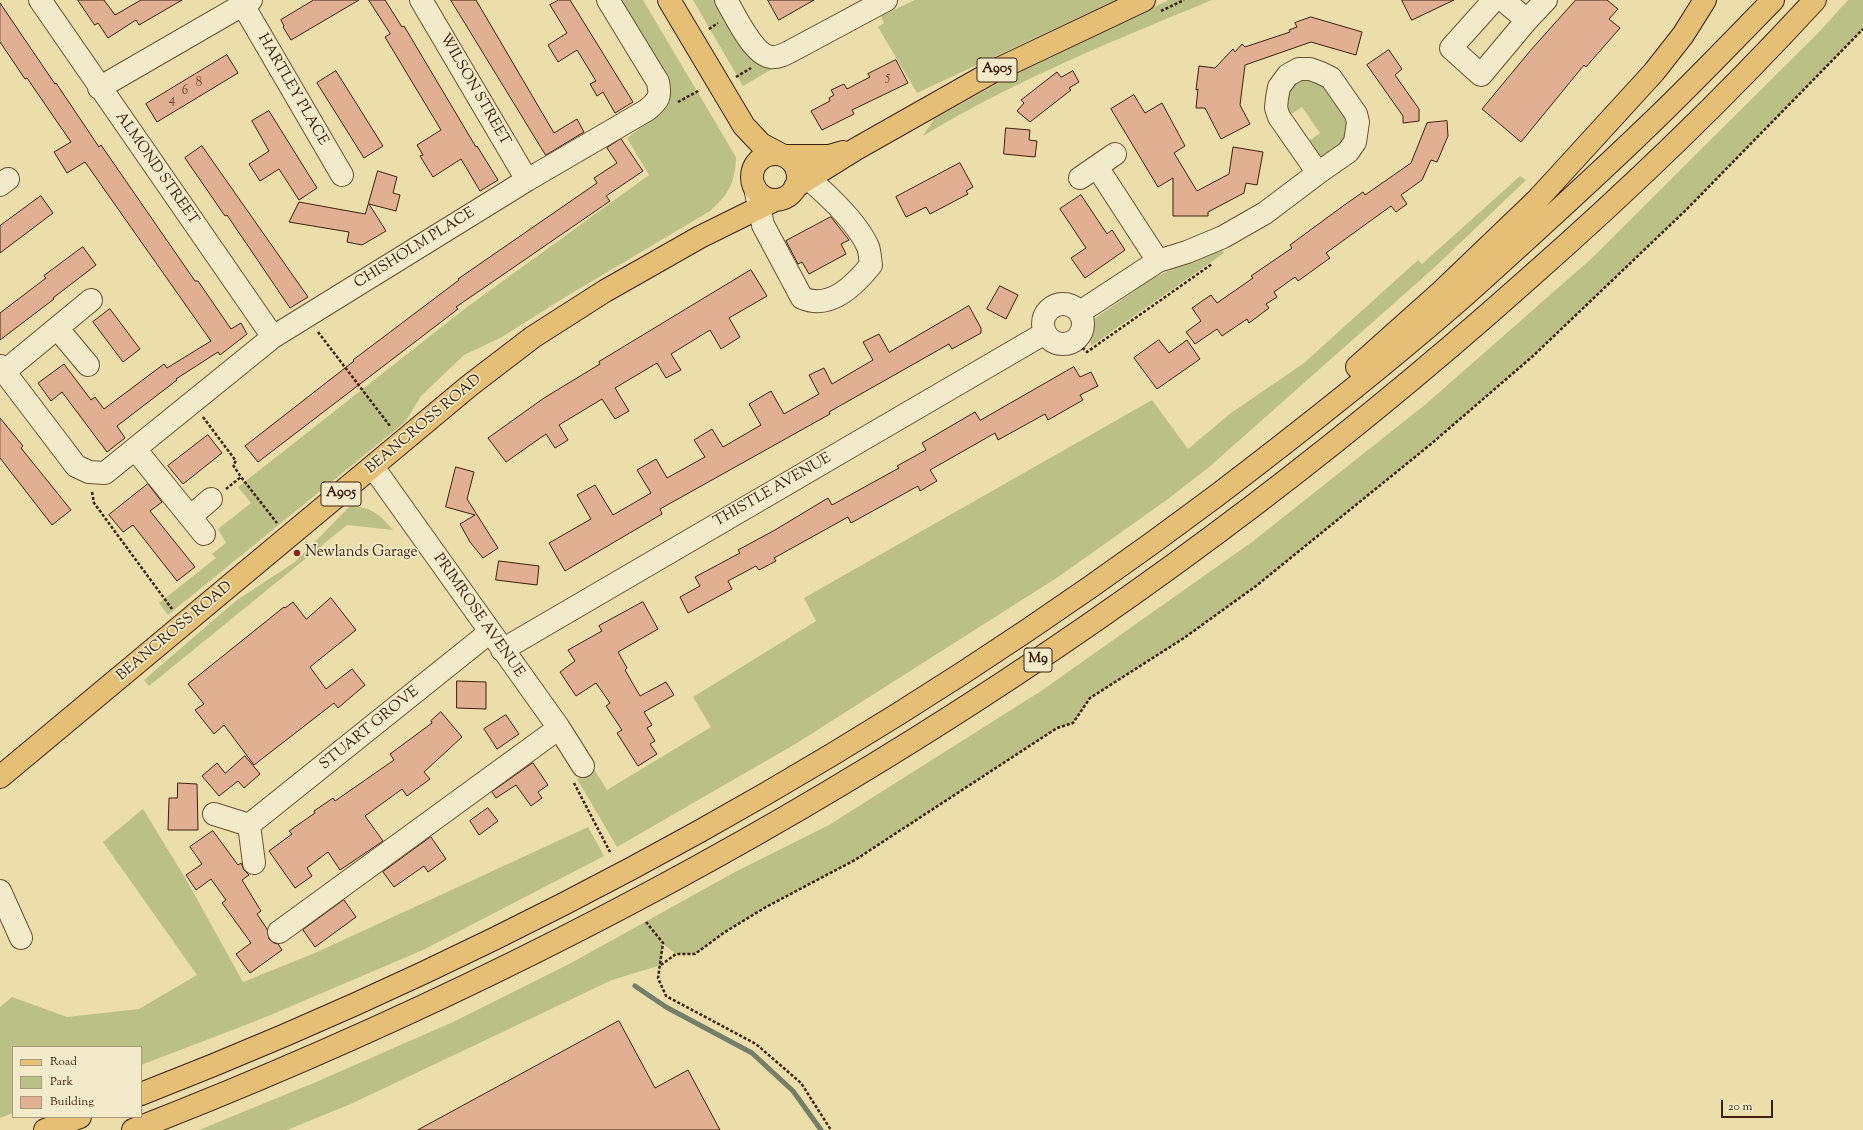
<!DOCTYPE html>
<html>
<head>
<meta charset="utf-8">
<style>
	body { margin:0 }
	#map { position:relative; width:1863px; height:1130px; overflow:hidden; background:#ebdeab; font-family:"Sorts Mill Goudy",serif }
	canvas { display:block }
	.legend { position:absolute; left:12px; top:1046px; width:130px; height:72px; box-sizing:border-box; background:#f2eac8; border:1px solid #aa997d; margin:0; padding:5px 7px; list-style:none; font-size:12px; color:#3f200c }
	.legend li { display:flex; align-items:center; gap:8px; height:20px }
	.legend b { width:20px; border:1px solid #aa997d }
	.scale { position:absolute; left:1721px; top:1100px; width:52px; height:18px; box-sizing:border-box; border:2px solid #3f200c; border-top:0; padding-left:5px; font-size:12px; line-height:14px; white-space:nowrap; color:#3f200c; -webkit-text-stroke:3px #f2eac8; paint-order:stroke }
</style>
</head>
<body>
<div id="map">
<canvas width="1863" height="1130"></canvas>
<ul class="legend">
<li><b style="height:5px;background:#e6bf76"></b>Road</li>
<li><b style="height:11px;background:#bbc086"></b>Park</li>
<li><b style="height:11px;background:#e1af91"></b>Building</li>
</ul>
<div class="scale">20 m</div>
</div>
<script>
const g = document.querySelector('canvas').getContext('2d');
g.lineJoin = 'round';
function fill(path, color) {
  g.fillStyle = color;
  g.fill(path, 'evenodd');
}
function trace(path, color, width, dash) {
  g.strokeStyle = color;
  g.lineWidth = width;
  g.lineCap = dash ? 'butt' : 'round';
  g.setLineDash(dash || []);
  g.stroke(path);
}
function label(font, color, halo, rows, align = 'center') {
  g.font = font + ' "Sorts Mill Goudy",serif';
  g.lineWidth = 3.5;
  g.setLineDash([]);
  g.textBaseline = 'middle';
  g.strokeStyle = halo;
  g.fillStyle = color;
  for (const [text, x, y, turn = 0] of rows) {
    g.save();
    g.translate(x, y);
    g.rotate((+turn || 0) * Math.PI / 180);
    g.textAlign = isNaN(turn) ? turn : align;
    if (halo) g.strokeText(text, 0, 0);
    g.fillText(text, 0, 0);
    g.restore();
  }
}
fill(new Path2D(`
	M618,0H643L736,157C735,183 729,194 710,211L562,299L502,337L464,355L421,396L405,422L168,615L159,603L216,558L212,554L226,543L218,529L251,503L238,487L467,307L649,175L627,138L653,119L665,101Z
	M693,0H717L779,65L743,86Z
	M915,0H1116L917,93L878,27L884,23L881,16Z
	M1169,0H1212C1113,41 1015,80 923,136L934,119L1051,54Z
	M1848,0H1863V29L1855,38L1687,209L1533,356L1431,444L1256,586L1184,638L1090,698L1073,723L1057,728L855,860L766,907L725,932L695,954H676L663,944L661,965L612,980L353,1103L287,1130H199L316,1082L453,1022L571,963L735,872L829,825L1041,691L1252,542L1426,404L1592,258L1820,31Z
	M1305,77L1323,82L1349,117L1343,145L1323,160L1305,144L1320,133L1302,107L1287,117L1286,90Z
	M1520,176L1526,180L1436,266L1208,468L1168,499L1058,577L797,743L617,847L577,779L594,769L607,790L711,727L693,697L816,621L804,598L1152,400L1188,449L1231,413L1304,363L1418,260L1422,264Z
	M1221,247L1224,253L1091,346L1090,322L1153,278Z
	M350,506C371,507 380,514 393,530L347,525L149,686L144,680L237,600L295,562Z
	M143,809L187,881L243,982L315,953L588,827L604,856L423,950L261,1019L141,1065V1047H13V1113L0,1118V1007L12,997L67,1017L139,1009L197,975L103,842Z`), '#bbc086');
trace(new Path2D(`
	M635,986L666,1007L752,1053L793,1091L821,1130`), '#747e69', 5);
const building = new Path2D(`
	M78,0H104L115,15L141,0H182L139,25L136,20L108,38L98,23L95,25Z
	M314,0H359L291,40L283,27L284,26L281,20Z
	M369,0H385L402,27L404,26L476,147L477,146L498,180L480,191L461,159L433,177L420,156L423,155L417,145L441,130L385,37L390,34Z
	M451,0H476L554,133L577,119L584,132L546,155Z
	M559,0H570L633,102L615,113L603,92L597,96L590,84L596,81L577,50L558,62L548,45L567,33L550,5Z
	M768,0H814L779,20Z
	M1402,0H1454L1412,20Z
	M1576,0H1607L1618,9L1609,19L1620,28L1586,67L1584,65L1521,142L1482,109L1530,51Z
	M0,3L55,84L56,83L99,147L101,145L195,281H198L231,329L241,323L247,334L220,355L218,352L176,379L177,380L117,426L125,438L107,452L62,392L51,401L38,383L64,364L91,400L95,397L104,409L164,364L167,368L211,341L85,162L67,173L54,152L71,142L27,78L25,79L0,42Z
	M1311,17L1362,32L1356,55L1311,42L1245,65L1240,105L1250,124L1221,139L1205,108H1196L1198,89L1196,90L1199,66L1215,68L1233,49L1235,52L1242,44L1245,47L1290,32L1289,30L1297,27L1295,23Z
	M1389,50L1402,69L1395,75L1419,109V121L1403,123V116L1367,65Z
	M227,55L238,73L157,122L146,104Z
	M896,60L908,83L852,110L854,114L822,130L811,111L830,101L829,98L834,95L831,90L844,84L847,89L870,77L868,74Z
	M336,71L383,146L364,158L317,83Z
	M1073,71L1079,82L1069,88L1071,90L1030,122L1017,111L1024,103L1021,100L1057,72L1061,77Z
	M1134,95L1145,113L1162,103L1185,146L1174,153L1197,191L1229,174L1233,147L1263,152L1257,185L1246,183L1244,193L1208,212V216H1173V178L1158,187L1111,109Z
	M269,111L317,188L299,200L279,169L260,181L249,164L269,151L252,121Z
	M1447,121L1448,136L1437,162L1431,160L1422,180L1401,195L1407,204L1396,212L1391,206L1326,253L1330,258L1298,281L1295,277L1274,292L1277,297L1266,304L1269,308L1249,323L1247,319L1222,336L1217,329L1195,344L1186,332L1201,321L1192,308L1211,295L1217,303L1253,278L1251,276L1292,248L1290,245L1343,206L1363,192L1365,195L1411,163L1427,123Z
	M1006,128L1030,130L1029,140L1037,141L1035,157L1004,154Z
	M621,139L643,171L606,196L610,201L456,307L458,309L258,462L245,446L354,361L353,360L459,280L458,279L597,183L594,178L617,163L607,148Z
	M202,146L308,297L290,308L227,215L225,216L185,158Z
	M960,163L973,187L966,191L968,194L930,214L926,207L906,217L896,197Z
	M378,171L397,177L393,193L400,195L396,211L369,204L386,231L362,245L347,242L349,232L289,222L299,202L365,214Z
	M1081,195L1107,234L1112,230L1125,250L1085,278L1071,258L1086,248L1060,209Z
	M41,196L53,213L0,253V226Z
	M831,217L849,240L841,244L846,254L809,274L802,262L798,264L786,241Z
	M83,247L96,265L53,298L54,299L0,340V313L46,278L44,276Z
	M751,270L767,296L729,318L740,337L721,349L710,330L671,354L681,370L666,378L657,363L615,388L629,411L615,419L602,399L559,425L568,440L555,448L546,434L506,462L488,438L544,398L600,364L599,362Z
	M1000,286L1018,295L1006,319L987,309Z
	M969,306L981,328V333L952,349L949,344L829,412L830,414L660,509L662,514L565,571L549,543L591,519L577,495L595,485L613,515L651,493L637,470L656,459L667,478L705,457L694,440L712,429L723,447L761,425L749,404L771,391L784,414L819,394L809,375L824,368L832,384L873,360L863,342L879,334L889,352Z
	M110,309L140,349L123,362L93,322Z
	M1159,340L1169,353L1187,340L1200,359L1157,389L1134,358Z
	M1074,367L1080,377L1091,372L1098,386L1080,395L1083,400L1048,420L1045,414L998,440L995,433L930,470L937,481L920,491L918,486L851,523L848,517L774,558L776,561L759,570L756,566L728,581L732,589L688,613L680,597L700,586L695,577L740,553L738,550L775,530L828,498L832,505L899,468L897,466L926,450L922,443L975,412L980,420Z
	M0,418L23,446L21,448L71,510L52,525L0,458Z
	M208,435L222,453L183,484L168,466Z
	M456,467L474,472L467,499L498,548L483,558L470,542L460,524L475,515L446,507Z
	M148,484L162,502L150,511L195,567L177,581L133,525L123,532L109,515Z
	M499,561L539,566L537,585L496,580Z
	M331,598L356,630L310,667L326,689L352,669L365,685L338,708L334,703L254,765L224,725L214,734L195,710L204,704L188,684L284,607L285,608L293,602L306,619Z
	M643,602L658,629L618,652L627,668L625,670L640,696L666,682L674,695L644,712L652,725L647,728L655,741L650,744L657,754L638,766L617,733L622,730L606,706L610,703L596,683L576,696L560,672L575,661L568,650L602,631L599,626Z
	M457,681L486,682V709L457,708Z
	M441,712L462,737L424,772L430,779L407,796L402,789L365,816L383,841L340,870L328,852L307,868L312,876L295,888L269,851L292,834L289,831L315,813L314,811L333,798L335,801L394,760L390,754L432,723L431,721Z
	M506,715L519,734L497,749L484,729Z
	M245,756L260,774L244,788L238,781L219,796L202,776L217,763L225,773Z
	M533,763L548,785L538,792L542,798L531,806L516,785L496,798L492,792Z
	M178,783L197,784L198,830H168L169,798H177Z
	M488,808L498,821L479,835L470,821Z
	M213,831L238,865L241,863L244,870L249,875L242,880L261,911L257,914L267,929L269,939L274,943L278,944L282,950L250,973L236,954L251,943L222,903L226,900L211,879L196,890L186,875L202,864L190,847Z
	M431,837L446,859L428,872L424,866L394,887L383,872Z
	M344,900L356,917L315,947L303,930Z
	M619,1021L655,1088L688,1070L720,1130H418Z`);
fill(building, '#e1af91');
trace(building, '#3f200c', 1);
const minor = new Path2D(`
	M40,0L273,337
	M421,0L527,180
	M726,0C735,15 753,55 771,57C778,58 785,54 791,51L886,0
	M1494,0L1451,48L1481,75L1527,20
	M1503,0L1527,20L1546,0
	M243,5L342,175
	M99,88L251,0
	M1097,167L1158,261
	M1080,178L1115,154
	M0,185L8,179
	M755,188L763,225L802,298C830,310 854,286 871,265C870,260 870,252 868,247C857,221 819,186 797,170
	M1043 324a20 20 0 1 1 40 0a20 20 0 1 1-40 0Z
	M1080,312L1158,261L1187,252L1223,237L1265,213L1318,173L1348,152L1355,142L1358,122L1356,114L1331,78L1321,73L1310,69H1299L1288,75L1279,87L1277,98L1276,108L1279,117L1318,173
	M57,328L88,365
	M0,366L76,466L89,472L105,473L273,337L527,180L647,110C659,100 661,97 658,82L608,0
	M5,371L91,300
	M135,449L204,534
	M373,467L559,728L583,766
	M190,517L211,499
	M502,650L1045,333
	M214,814L249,825L254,863
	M249,825L490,632
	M0,891L21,938
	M279,932L559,728`);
const major = new Path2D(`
	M669,0L744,126L761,144L780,154
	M752 177a23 23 0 1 1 46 0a23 23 0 1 1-46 0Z
	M786,156H829L843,152
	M795,187L856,149L992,72L1144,0
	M0,777L469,386L533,337L605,291L700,237L775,200`);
const highway = new Path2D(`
	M1357,367L1441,292L1537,200L1654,72L1683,35L1705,0
	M141,1094C524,945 887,743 1216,496C1300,432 1384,366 1464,296C1525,241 1587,185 1647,127C1690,86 1731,43 1773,0
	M45,1130L80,1117
	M133,1130C647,930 1116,647 1528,279C1628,191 1725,98 1815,0`);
trace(minor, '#6a5034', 24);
trace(major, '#3f200c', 24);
trace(highway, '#3f200c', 24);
trace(new Path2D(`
	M1161,11L1184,0
	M709,29L718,23
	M736,77L751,68
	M678,102L700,90
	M318,332L390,426
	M1075,341L1087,352L1212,264
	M203,417L236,461L233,465L241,477
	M226,489L241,477L277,523
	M92,492L94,503L172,609
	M574,783L610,852
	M646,922L663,943L658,978L666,996L756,1044L801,1083L831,1130
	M661,965L676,954H695L725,932L766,907L855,860L1057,728L1073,723L1090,698L1184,638L1256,586L1431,444L1533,356L1687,209L1863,29`), '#3f200c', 2.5, [3, 2]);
trace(minor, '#f2eac8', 22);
trace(major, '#e6bf76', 22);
trace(highway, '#e6bf76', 22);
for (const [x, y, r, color] of [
	[297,553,4,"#8f2418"]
]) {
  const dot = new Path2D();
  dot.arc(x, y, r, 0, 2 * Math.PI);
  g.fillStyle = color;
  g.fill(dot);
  trace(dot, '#f2eac8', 1.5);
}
label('13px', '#68442d', null, [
	["5",888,78],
	["8",199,84],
	["6",185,92],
	["4",172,101]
]);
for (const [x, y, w] of [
	[997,70,40],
	[341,494,40],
	[1038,660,28]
]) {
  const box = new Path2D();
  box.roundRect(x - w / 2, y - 12, w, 24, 3);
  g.fillStyle = '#f2eac8';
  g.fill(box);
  trace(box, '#3f200c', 1);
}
label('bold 14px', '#3f200c', null, [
	["A905",997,70],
	["A905",341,494],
	["M9",1038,660]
]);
label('15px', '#3f200c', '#f2eac8', [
	["HARTLEY PLACE",292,90,60],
	["WILSON STREET",474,90,60],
	["ALMOND STREET",156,169,55],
	["CHISHOLM PLACE",415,249,-32],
	["BEANCROSS ROAD",424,425,-40],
	["THISTLE AVENUE",773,491,-30],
	["PRIMROSE AVENUE",478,616,55],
	["BEANCROSS ROAD",175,632,-40],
	["STUART GROVE",370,729,-39]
]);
label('15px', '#3f200c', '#f2eac8', [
	["Newlands Garage",305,553]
], 'left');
</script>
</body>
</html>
